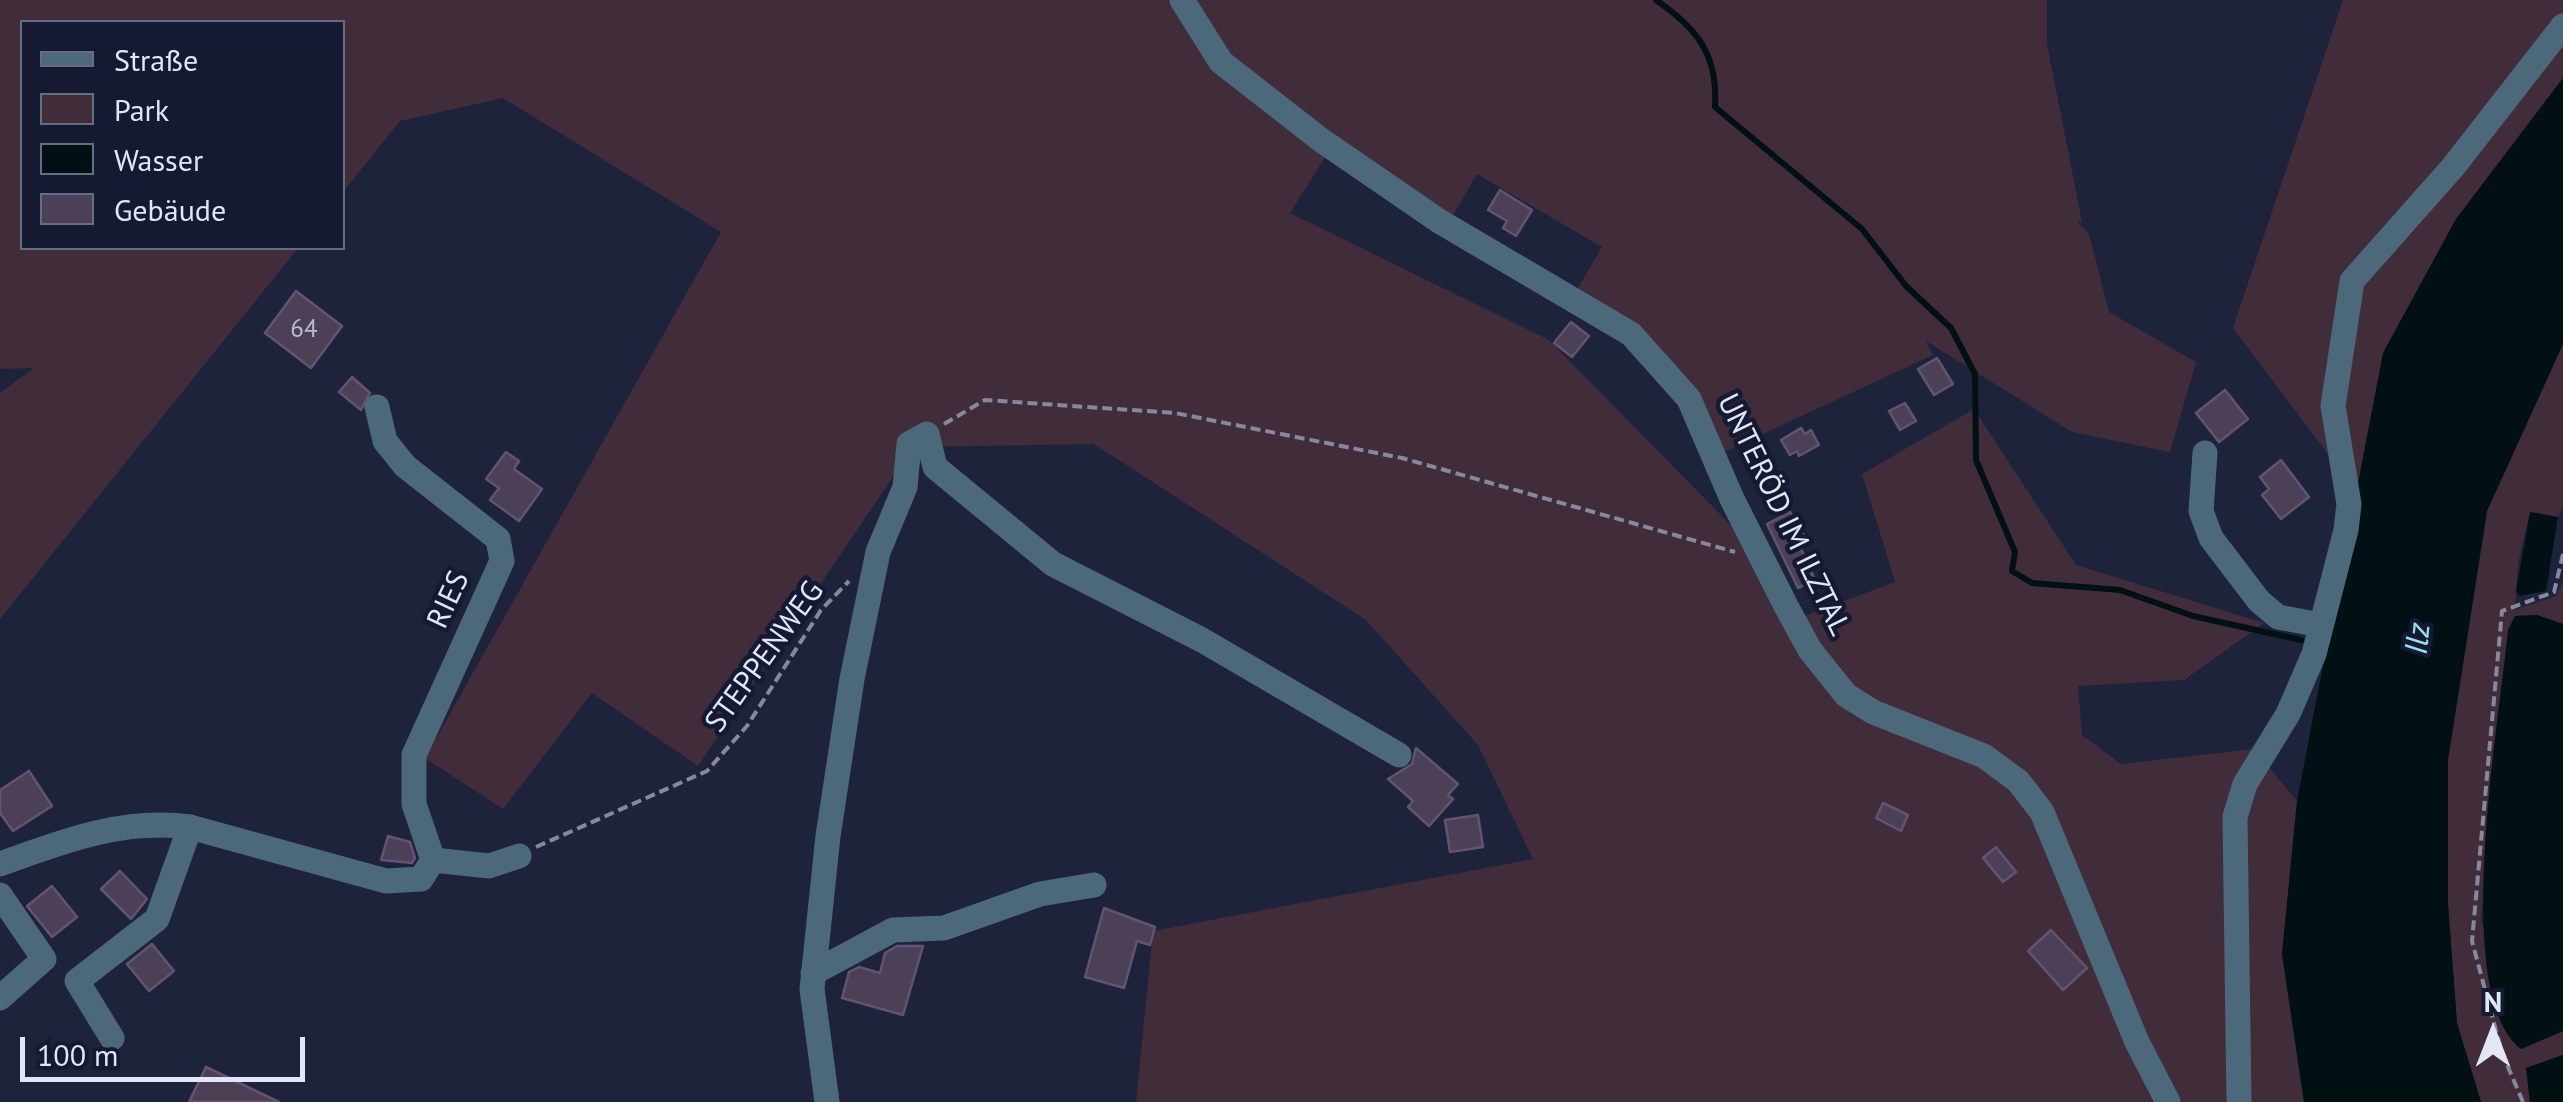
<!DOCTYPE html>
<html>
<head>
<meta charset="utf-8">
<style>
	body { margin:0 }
	#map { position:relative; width:2563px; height:1102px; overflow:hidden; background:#1e233c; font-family:"PT Sans",sans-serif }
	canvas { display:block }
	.legend { position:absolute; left:20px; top:20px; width:325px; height:230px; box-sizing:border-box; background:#141a32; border:2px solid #666c81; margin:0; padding:12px 18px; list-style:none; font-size:30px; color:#e2e7f8 }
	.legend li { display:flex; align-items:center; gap:20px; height:50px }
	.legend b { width:50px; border:2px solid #666c81 }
	.north { position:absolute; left:2443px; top:982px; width:100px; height:100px; -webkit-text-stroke:8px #141a32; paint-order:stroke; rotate:0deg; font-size:28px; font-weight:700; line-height:40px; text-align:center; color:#e2e7f8 }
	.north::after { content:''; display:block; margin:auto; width:35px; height:45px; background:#e2e7f8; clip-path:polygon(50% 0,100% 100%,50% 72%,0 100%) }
	.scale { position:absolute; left:20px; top:1037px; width:285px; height:45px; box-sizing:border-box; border:5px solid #e2e7f8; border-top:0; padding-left:12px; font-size:30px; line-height:35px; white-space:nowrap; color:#e2e7f8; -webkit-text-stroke:8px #141a32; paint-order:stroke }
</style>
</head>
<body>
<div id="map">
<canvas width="2563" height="1102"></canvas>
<ul class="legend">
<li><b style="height:12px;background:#4c697c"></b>Straße</li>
<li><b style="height:28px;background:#412c39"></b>Park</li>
<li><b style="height:28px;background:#001013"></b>Wasser</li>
<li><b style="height:28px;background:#4c4057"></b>Gebäude</li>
</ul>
<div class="north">N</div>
<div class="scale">100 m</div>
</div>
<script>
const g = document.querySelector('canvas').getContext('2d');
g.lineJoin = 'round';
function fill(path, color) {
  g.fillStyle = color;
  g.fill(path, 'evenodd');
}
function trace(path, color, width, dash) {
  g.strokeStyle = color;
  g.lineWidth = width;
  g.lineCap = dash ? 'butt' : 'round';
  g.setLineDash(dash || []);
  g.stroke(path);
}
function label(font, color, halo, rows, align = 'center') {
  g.font = font + ' "PT Sans",sans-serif';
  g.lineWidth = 9;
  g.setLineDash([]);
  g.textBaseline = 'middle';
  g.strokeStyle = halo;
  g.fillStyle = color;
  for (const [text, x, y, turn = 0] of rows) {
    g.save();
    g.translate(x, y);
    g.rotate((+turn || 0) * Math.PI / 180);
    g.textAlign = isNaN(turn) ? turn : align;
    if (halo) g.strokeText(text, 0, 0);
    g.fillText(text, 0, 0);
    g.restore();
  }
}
fill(new Path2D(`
	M0,0H2047V44L2082,222L2077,221L2089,234L2109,312L2196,362L2170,452L2072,432L1926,341L1933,355L1726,451L1709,439L1689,399L1573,296L1602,247L1477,174L1449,223L1327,154L1290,213L1549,340L1765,560L1804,616L1895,582L1862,474L1974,409L2076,565L2264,623L2184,680L2078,686L2082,735L2121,764L2254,749L2297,801L2282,954L2304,1102H1136L1153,931L1533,859L1478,745L1366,620L1094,444L913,447L698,766L592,693L503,809L425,758L721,232L503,98L400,121L343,192L342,22H22V248H298L0,619V393L34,368L0,369Z
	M2343,0H2563V78L2456,219L2383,353L2358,494L2233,328Z
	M2563,344V507L2558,517L2530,512L2518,564L2515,610L2556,596L2563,580V624L2537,615L2515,616L2508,630L2481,920L2521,1049L2563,1031V1055L2526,1068L2530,1102H2481L2457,1023L2448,904V760L2487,511Z`), '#412c39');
fill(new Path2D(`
	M2563,78V344L2487,511L2448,760V904L2457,1023L2481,1102H2304L2282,954L2297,801L2383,353L2456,219Z
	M2530,512L2558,517L2546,591L2519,596L2516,591Z
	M2537,615L2563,624V1031L2521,1049C2450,993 2500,719 2508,630L2515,616Z
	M2563,1055V1102H2530L2526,1068Z`), '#001013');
trace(new Path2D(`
	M1656,0C1698,29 1718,55 1715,107L1862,229L1906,286L1951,328L1975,374L1976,460L2015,552L2012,571L2032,583L2120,590L2193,616L2301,640`), '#001013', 6);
const building = new Path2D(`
	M1500,190L1532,210L1516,236L1503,228L1507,221L1488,210Z
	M296,291L342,326L311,368L265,333Z
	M1571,322L1589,336L1572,357L1554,343Z
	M1937,358L1953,384L1934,395L1918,369Z
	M352,377L370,393L361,410L339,392Z
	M2225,390L2248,419L2219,442L2196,413Z
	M1905,403L1916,421L1900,430L1889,411Z
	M1801,428L1805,434L1811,430L1819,445L1799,456L1797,451L1790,455L1781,440Z
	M506,452L519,461L514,469L542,489L519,521L490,500L499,488L486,479Z
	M2281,460L2309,497L2281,519L2262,495L2269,489L2260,477Z
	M1790,512L1804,536L1797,540L1815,580L1798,588L1767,524Z
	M1416,748L1458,784L1448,795L1453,799L1429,826L1408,807L1413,801L1388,779L1412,764Z
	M29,771L52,806L13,831L0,813V790Z
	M1883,803L1908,815L1901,831L1876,818Z
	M1478,815L1483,847L1450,852L1445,820Z
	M388,836L410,842L415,858L412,863L381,860Z
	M1996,847L2016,872L2003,882L1983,858Z
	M120,871L147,899L131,919L101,889Z
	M52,886L77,917L52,937L27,906Z
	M1104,908L1155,927L1150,945L1137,941L1124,988L1085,977Z
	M2051,930L2087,968L2063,990L2028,951Z
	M152,944L174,971L149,991L127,964Z
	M897,946H923L903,1015L842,998L849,972L859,967L880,973L885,953Z
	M206,1067L279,1102H189Z`);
fill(building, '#4c4057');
trace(building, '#625470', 2.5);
trace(new Path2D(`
	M944,424L985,400L1175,413L1402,458L1735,552
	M536,847L707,771L747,726L821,610L849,581
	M2523,1102L2502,1053L2472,941L2502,611L2554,592L2563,554`), '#84899e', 4, [10, 5]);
trace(new Path2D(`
	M1182,0L1221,62L1321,140L1439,221L1631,334L1689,399L1732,499L1786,606L1810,650L1846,695L1873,712L1984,756L2018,781L2042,812L2137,1042L2168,1102
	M2205,453L2201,511L2211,538L2259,601L2278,617L2321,625
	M433,860L489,866L519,856
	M0,864C63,841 123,818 190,827
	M0,895L44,959L0,998
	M813,973L893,930L944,928L1040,894L1094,885
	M112,1038L77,981L157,919L190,827L386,881L421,879L433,860L414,804V755L502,561L498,539L405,466L385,441L377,407
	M827,1102L812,989L828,836L852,679L878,552L905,487L909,444L927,434L935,467L1053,564L1202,640L1399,755
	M2239,1102L2235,817L2245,784L2288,714L2314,654L2346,530L2349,504L2333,406L2352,281L2453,167L2563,26`), '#4c697c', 25);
label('25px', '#bcbdd0', null, [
	["64",304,330]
]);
label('30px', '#e2e7f8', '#141a32', [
	["UNTERÖD IM ILZTAL",1783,515,64],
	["RIES",449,600,-65],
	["STEPPENWEG",765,657,-54]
]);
label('italic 32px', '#99e1e8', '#141a32', [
	["Ilz",2419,639,-84]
]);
</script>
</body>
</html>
